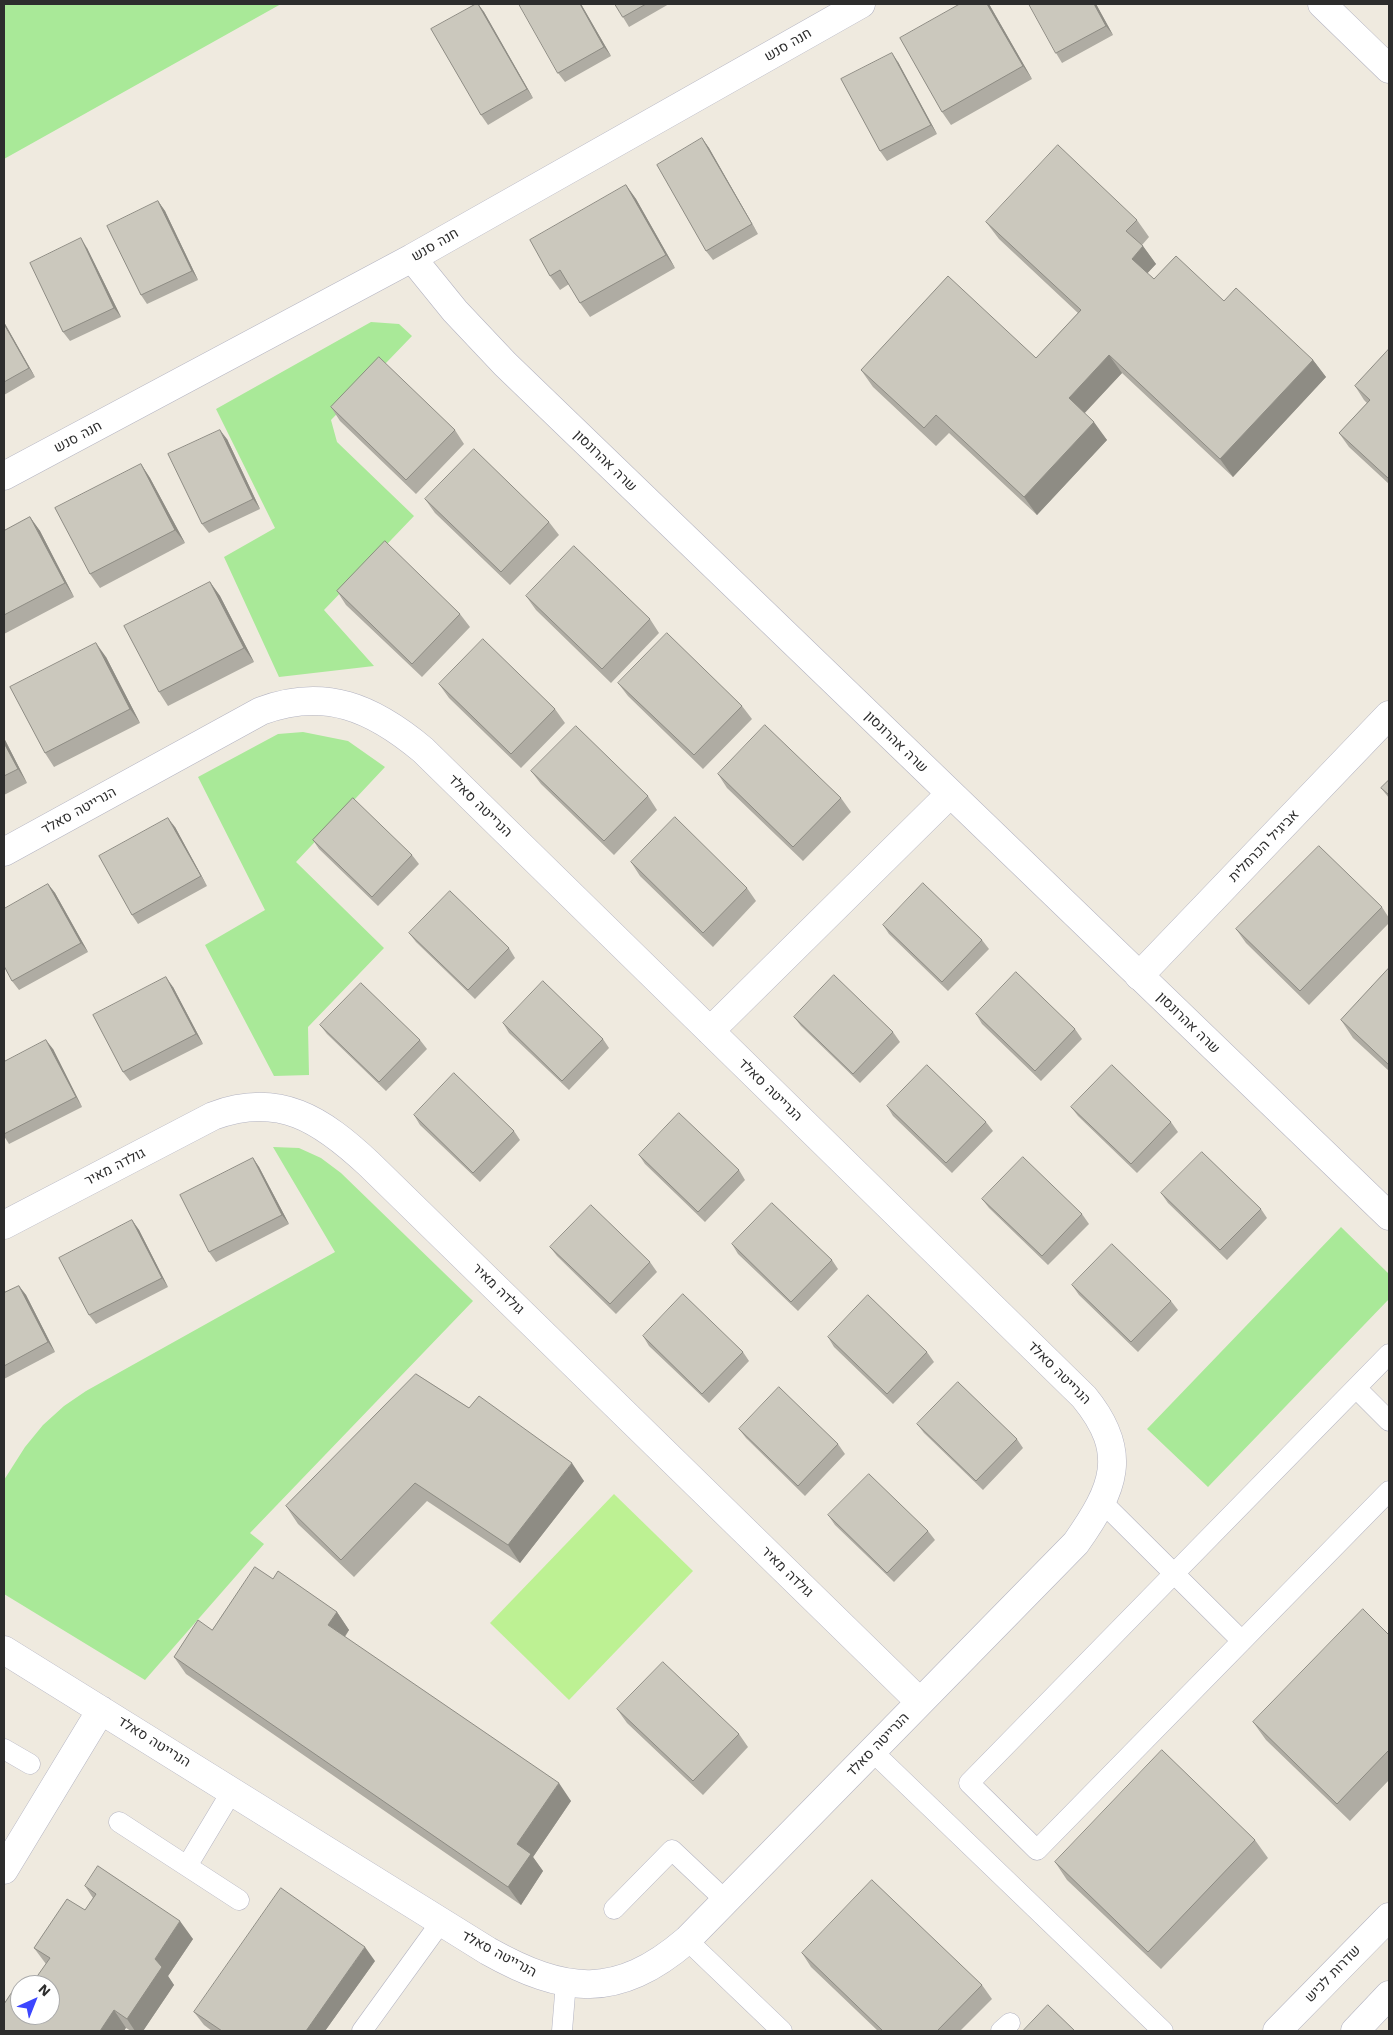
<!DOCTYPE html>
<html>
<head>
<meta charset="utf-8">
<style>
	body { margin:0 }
	#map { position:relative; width:1393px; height:2035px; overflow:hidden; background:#efeadf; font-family:"Work Sans",sans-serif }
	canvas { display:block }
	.frame { position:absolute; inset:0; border:5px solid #2d2d2d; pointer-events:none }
	.north { position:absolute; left:10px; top:1975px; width:50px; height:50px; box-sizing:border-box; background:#fff; border:1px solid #ababab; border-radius:50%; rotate:44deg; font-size:14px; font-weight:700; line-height:20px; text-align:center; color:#2d2d2d }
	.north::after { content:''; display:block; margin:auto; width:18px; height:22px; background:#3c46ff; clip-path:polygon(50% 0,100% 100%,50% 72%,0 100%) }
</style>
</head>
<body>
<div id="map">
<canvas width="1393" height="2035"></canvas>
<div class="frame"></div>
<div class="north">N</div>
</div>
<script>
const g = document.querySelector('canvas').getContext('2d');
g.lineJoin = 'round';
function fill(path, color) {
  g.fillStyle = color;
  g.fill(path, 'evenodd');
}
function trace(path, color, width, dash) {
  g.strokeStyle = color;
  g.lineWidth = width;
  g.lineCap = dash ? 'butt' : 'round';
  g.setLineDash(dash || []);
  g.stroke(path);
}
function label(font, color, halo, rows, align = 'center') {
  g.font = font + ' "Work Sans",Heebo,sans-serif';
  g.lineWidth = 5;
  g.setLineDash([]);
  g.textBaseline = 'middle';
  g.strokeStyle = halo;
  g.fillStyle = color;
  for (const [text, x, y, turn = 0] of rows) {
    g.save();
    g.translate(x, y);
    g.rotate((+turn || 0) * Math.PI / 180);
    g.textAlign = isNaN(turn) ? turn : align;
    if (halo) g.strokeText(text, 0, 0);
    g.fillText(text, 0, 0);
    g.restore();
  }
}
fill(new Path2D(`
	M4,4H281L4,159Z
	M371,322L399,324L412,336L331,420L337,442L414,516L324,610L374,666L279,677L224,557L275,528L216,409Z
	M303,732L348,741L385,767L296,862L384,948L308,1027L309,1075L274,1076L205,945L265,910L198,777L278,734Z
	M273,1147L299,1148L321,1158L341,1173L473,1301L250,1533L264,1544L145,1680L4,1594V1480L25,1447L43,1425L64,1406L86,1391L335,1252Z
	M1341,1227L1389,1274V1299L1208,1487L1147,1429Z`), '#a9e998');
fill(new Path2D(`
	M614,1494L693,1571L569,1700L490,1623Z`), '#bdf193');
const service = new Path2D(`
	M1389,1354L969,1783L1037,1850L1389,1491
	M1356,1388L1389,1421
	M1102,1502L1242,1641
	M4,1749L30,1764
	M872,1751L1163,2031
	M119,1822L239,1900
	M187,1866L232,1791
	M614,1909L672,1850L725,1900
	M687,1940L782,2031
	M362,2031L441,1922
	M562,2031L566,1982
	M1001,2031L1010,2023`);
const minor = new Path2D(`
	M1322,4L1389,69
	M4,852L261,711C325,687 373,708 423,750L1084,1397C1130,1453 1114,1489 1076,1543L687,1940C617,2000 565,1994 488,1951L4,1650
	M1139,976L1389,715
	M710,1031L950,794
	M4,1225L213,1116C279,1091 322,1120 369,1164L920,1702
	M4,1870L101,1710`);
const tertiary = new Path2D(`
	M412,258L455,311L505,364L1389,1216
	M4,476L412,258L861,4
	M1277,2031L1389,1917
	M1355,2031L1389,1995`);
trace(service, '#b3b3c1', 21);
trace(minor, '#b3b3c1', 29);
trace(tertiary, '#b3b3c1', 29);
trace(service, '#fff', 20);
trace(minor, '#fff', 28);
trace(tertiary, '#fff', 28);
fill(new Path2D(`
	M478,4L484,12L533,98L488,125L481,115Z
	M581,4L611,56L565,82L558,73Z
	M615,4H669L629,27Z
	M960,4H989L1032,79L951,125L942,112Z
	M1096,4L1113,35L1062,63L1056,53Z
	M898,62L937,134L887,161L880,151Z
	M702,138L709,148L758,234L713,260L706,251Z
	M626,185L636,199L675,268L590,317L580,303L569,284L560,290L550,276Z
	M158,201L165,211L198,280L147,304L141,295Z
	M1137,220L1149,237L1142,245L1156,264L1147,273L1154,279L1224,301L1313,360L1326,377L1233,477L1122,373L1084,413L1107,440L1037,515L949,433L936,446L873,387L861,370L1036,358L1078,313L999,239L986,222Z
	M87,248L121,317L70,341L63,332Z
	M4,322L35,377L4,395Z
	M1389,349V484L1349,447L1339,433L1367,403L1364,400L1355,386Z
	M331,407L455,430L464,444L416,494L340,421Z
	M227,439L260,509L209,533L202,524Z
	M141,464L150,478L185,543L100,588L90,574Z
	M425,499L549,522L559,535L510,585L435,513Z
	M30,517L40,531L74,597L4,634V531Z
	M210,582L220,596L254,662L168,706L159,692Z
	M337,591L460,614L470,627L422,677L346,605Z
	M526,596L650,619L659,633L611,683L536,610Z
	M106,657L140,723L54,767L45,753Z
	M618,683L742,706L752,719L703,769L628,696Z
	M439,684L555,709L565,723L521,768L449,698Z
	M4,738L27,783L4,795Z
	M531,771L648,796L657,810L614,855L541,784Z
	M718,774L841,798L851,812L803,861L727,788Z
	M1389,780V798L1381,788Z
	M175,827L207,886L138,924L132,915Z
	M313,840L412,855L419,864L378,906L319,849Z
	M631,862L747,888L756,901L713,947L640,876Z
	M48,884L55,893L88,952L19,990L12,981Z
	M1382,907L1389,918V923L1309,1005L1246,943L1236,929Z
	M883,925L982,940L989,949L948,991L889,934Z
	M409,933L509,948L515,958L475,999L416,942Z
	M1389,968V1071L1353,1038L1341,1020Z
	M173,987L203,1044L130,1081L123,1072Z
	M976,1014L1075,1029L1082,1039L1041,1081L982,1024Z
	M794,1017L893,1032L900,1042L860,1083L801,1026Z
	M503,1023L603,1039L609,1048L569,1090L509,1033Z
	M320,1025L420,1040L427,1049L386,1091L327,1034Z
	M53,1049L82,1107L9,1144L4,1136V1062Z
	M887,1106L986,1122L993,1131L952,1173L893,1116Z
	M1071,1107L1171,1122L1178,1132L1137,1173L1078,1116Z
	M414,1115L514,1131L520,1140L480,1182L420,1125Z
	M639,1155L739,1170L745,1180L705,1222L645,1164Z
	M253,1158L259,1167L289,1224L216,1262L209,1252Z
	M1161,1193L1261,1209L1267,1218L1227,1260L1168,1203Z
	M982,1199L1082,1214L1089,1224L1048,1265L989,1208Z
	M132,1220L139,1230L168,1287L96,1324L89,1315Z
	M732,1244L832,1260L838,1269L798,1311L738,1254Z
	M550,1247L650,1262L657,1272L616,1314L557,1256Z
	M1072,1285L1171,1301L1178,1310L1138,1352L1079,1295Z
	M19,1286L26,1295L55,1352L4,1379V1293Z
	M643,1336L743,1352L749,1361L709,1403L649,1346Z
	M828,1337L927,1352L934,1362L893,1404L834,1347Z
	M416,1374L584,1481L520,1563L427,1501L354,1577L298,1524L286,1506Z
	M917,1424L1017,1439L1023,1448L983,1490L924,1433Z
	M739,1429L838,1444L845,1454L805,1496L746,1438Z
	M828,1515L928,1531L935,1540L894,1582L835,1525Z
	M273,1579L337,1612L349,1630L345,1637L571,1801L533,1857L543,1871L521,1905L186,1674L174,1657L212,1630Z
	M1389,1635V1780L1350,1821L1266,1740L1253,1722Z
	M617,1709L739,1734L748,1747L703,1795L627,1723Z
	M1255,1840L1268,1858L1161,1969L1067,1880L1055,1862Z
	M85,1886L193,1939L168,1976L174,1985L143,2031H131L126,2028L4,2031L20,2015L46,1964L34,1948L85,1910L93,1898Z
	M802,1953L982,1985L992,1999L960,2031H878L811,1967Z
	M375,1961L325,2031H212L204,2025L194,2012Z`), '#afaca3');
fill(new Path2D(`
	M478,4L484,12L533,98L527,89Z
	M580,4H581L611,56L604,47Z
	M987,4H989L1032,79L1023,66Z
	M1094,4H1096L1113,35L1106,26Z
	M892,53L898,62L937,134L931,125Z
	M702,138L709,148L758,234L752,224Z
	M626,185L636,199L675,268L666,255Z
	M158,201L165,211L198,280L192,271Z
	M81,238L87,248L121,317L114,308Z
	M1143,246L1156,264L1144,277L1132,259Z
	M4,322L35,377L29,368L4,324Z
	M1109,355L1122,373L1082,416L1069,398Z
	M1313,360L1326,377L1233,477L1220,459Z
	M1094,422L1107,440L1037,515L1024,497Z
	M220,430L227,439L260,509L253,499Z
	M141,464L150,478L185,543L175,530Z
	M30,517L40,531L74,597L65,583Z
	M210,582L220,596L254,662L244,648Z
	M96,643L106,657L140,723L130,709Z
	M4,738L27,783L18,769L4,743Z
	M168,818L175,827L207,886L201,876Z
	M48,884L55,893L88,952L81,943Z
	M166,977L173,987L203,1044L196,1034Z
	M46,1040L53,1049L82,1107L76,1097Z
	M253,1158L259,1167L289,1224L282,1215Z
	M132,1220L139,1230L168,1287L162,1278Z
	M19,1286L26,1295L55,1352L48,1342Z
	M572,1463L584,1481L520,1563L508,1545Z
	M337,1612L349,1630L340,1643L328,1625Z
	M559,1783L571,1801L533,1857L543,1871L521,1905L508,1887L517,1844Z
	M180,1921L193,1939L168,1976L174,1985L143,2031H135L127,2019L155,1959Z
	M365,1947L375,1961L325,2031H306Z
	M114,2010L126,2028L124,2031H100Z`), '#8e8c84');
const building = new Path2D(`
	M476,4H478L527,89L481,115L431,29Z
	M519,4H580L604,47L558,73Z
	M615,4H646L623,17Z
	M960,4H987L1023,66L942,112L900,38Z
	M1029,4H1094L1106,26L1056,53Z
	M892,53L931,125L880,151L841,79Z
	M702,138L752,224L706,251L657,165Z
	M1058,145L1137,220L1126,231L1143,246L1132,259L1154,279L1176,256L1224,301L1236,288L1313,360L1220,459L1109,355L1069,398L1094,422L1024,497L936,415L924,428L861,370L948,276L1036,358L1081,310L986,222Z
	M626,185L666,255L580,303L560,270L550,276L530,240Z
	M158,201L192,271L141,295L107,226Z
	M81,238L114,308L63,332L30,263Z
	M4,324L29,368L4,382Z
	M1389,349V479L1339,433L1370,400L1355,386Z
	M379,357L455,430L406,480L331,407Z
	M220,430L253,499L202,524L168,454Z
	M474,449L549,522L501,572L425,499Z
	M141,464L175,530L90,574L55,508Z
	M30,517L65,583L4,615V531Z
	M385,541L460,614L412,664L337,591Z
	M574,546L650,619L602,669L526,596Z
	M210,582L244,648L159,692L124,626Z
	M667,633L742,706L694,755L618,683Z
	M483,639L555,709L511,754L439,684Z
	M96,643L130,709L45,753L10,687Z
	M765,725L841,798L793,847L718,774Z
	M576,726L648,796L604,841L531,771Z
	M4,743L18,769L4,776Z
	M1389,780V795L1381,788Z
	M353,798L412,855L372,897L313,840Z
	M675,817L747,888L703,933L631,862Z
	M168,818L201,876L132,915L99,856Z
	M1319,846L1382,907L1300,991L1236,929Z
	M923,883L982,940L942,982L883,925Z
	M48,884L81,943L12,981L4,966V909Z
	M450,891L509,948L468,990L409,933Z
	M1389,968V1065L1341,1020Z
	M1016,972L1075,1029L1035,1071L976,1014Z
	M834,975L893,1032L853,1074L794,1017Z
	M166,977L196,1034L123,1072L93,1015Z
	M543,981L603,1039L562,1081L503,1023Z
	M361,983L420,1040L379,1082L320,1025Z
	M46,1040L76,1097L4,1134V1062Z
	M927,1065L986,1122L946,1163L887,1106Z
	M1112,1065L1171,1122L1131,1164L1071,1107Z
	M454,1073L514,1131L473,1173L414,1115Z
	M679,1113L739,1170L698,1212L639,1155Z
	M1202,1152L1261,1209L1220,1250L1161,1193Z
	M1023,1157L1082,1214L1042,1256L982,1199Z
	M253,1158L282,1215L209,1252L180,1195Z
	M772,1203L832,1260L791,1302L732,1244Z
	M591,1205L650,1262L610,1304L550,1247Z
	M132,1220L162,1278L89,1315L59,1258Z
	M1112,1244L1171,1301L1131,1342L1072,1285Z
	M19,1286L48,1342L4,1366V1293Z
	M683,1294L743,1352L702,1394L643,1336Z
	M868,1295L927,1352L887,1394L828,1337Z
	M416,1374L469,1408L479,1396L572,1463L508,1545L415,1483L341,1560L286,1506Z
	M958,1382L1017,1439L976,1481L917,1424Z
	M779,1387L838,1444L798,1486L739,1429Z
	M869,1474L928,1531L887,1573L828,1515Z
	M255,1567L273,1579L278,1571L337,1612L328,1625L559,1783L517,1844L531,1854L508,1887L174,1657L198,1620L212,1630Z
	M1363,1609L1389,1635V1750L1337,1804L1253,1722Z
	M663,1662L739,1734L693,1781L617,1709Z
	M1162,1750L1255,1840L1148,1952L1055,1862Z
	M98,1866L180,1921L155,1959L162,1967L127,2019L114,2010L100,2031H4V2004L18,1983L22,1985H20V2015H50V1985H31L50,1958L34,1948L67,1899L85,1910L96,1894L85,1886Z
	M872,1880L982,1985L937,2031H883L802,1953Z
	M281,1888L365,1947L306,2031H222L194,2012Z
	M1048,2005L1075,2031H1023Z`);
fill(building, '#cbc8bd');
trace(building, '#8e8c84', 1);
label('14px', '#2d2d2d', '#fff', [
	["חנה סנש",788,45,-30],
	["חנה סנש",435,245,-30],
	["חנה סנש",78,437,-28],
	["שרה אהרונסון",605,461,44],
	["שרה אהרונסון",896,742,44],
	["הנרייטה סאלד",480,806,44],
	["הנרייטה סאלד",79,811,-29],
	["אביגיל הכרמלית",1264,846,-46],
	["שרה אהרונסון",1188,1023,44],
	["הנרייטה סאלד",770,1090,44],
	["גולדה מאיר",115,1167,-27],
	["גולדה מאיר",498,1289,44],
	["הנרייטה סאלד",1059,1373,45],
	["גולדה מאיר",787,1572,44],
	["הנרייטה סאלד",154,1742,32],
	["הנרייטה סאלד",878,1745,-46],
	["הנרייטה סאלד",499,1954,28],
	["שדרות לכיש",1333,1974,-46]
]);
</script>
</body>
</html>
